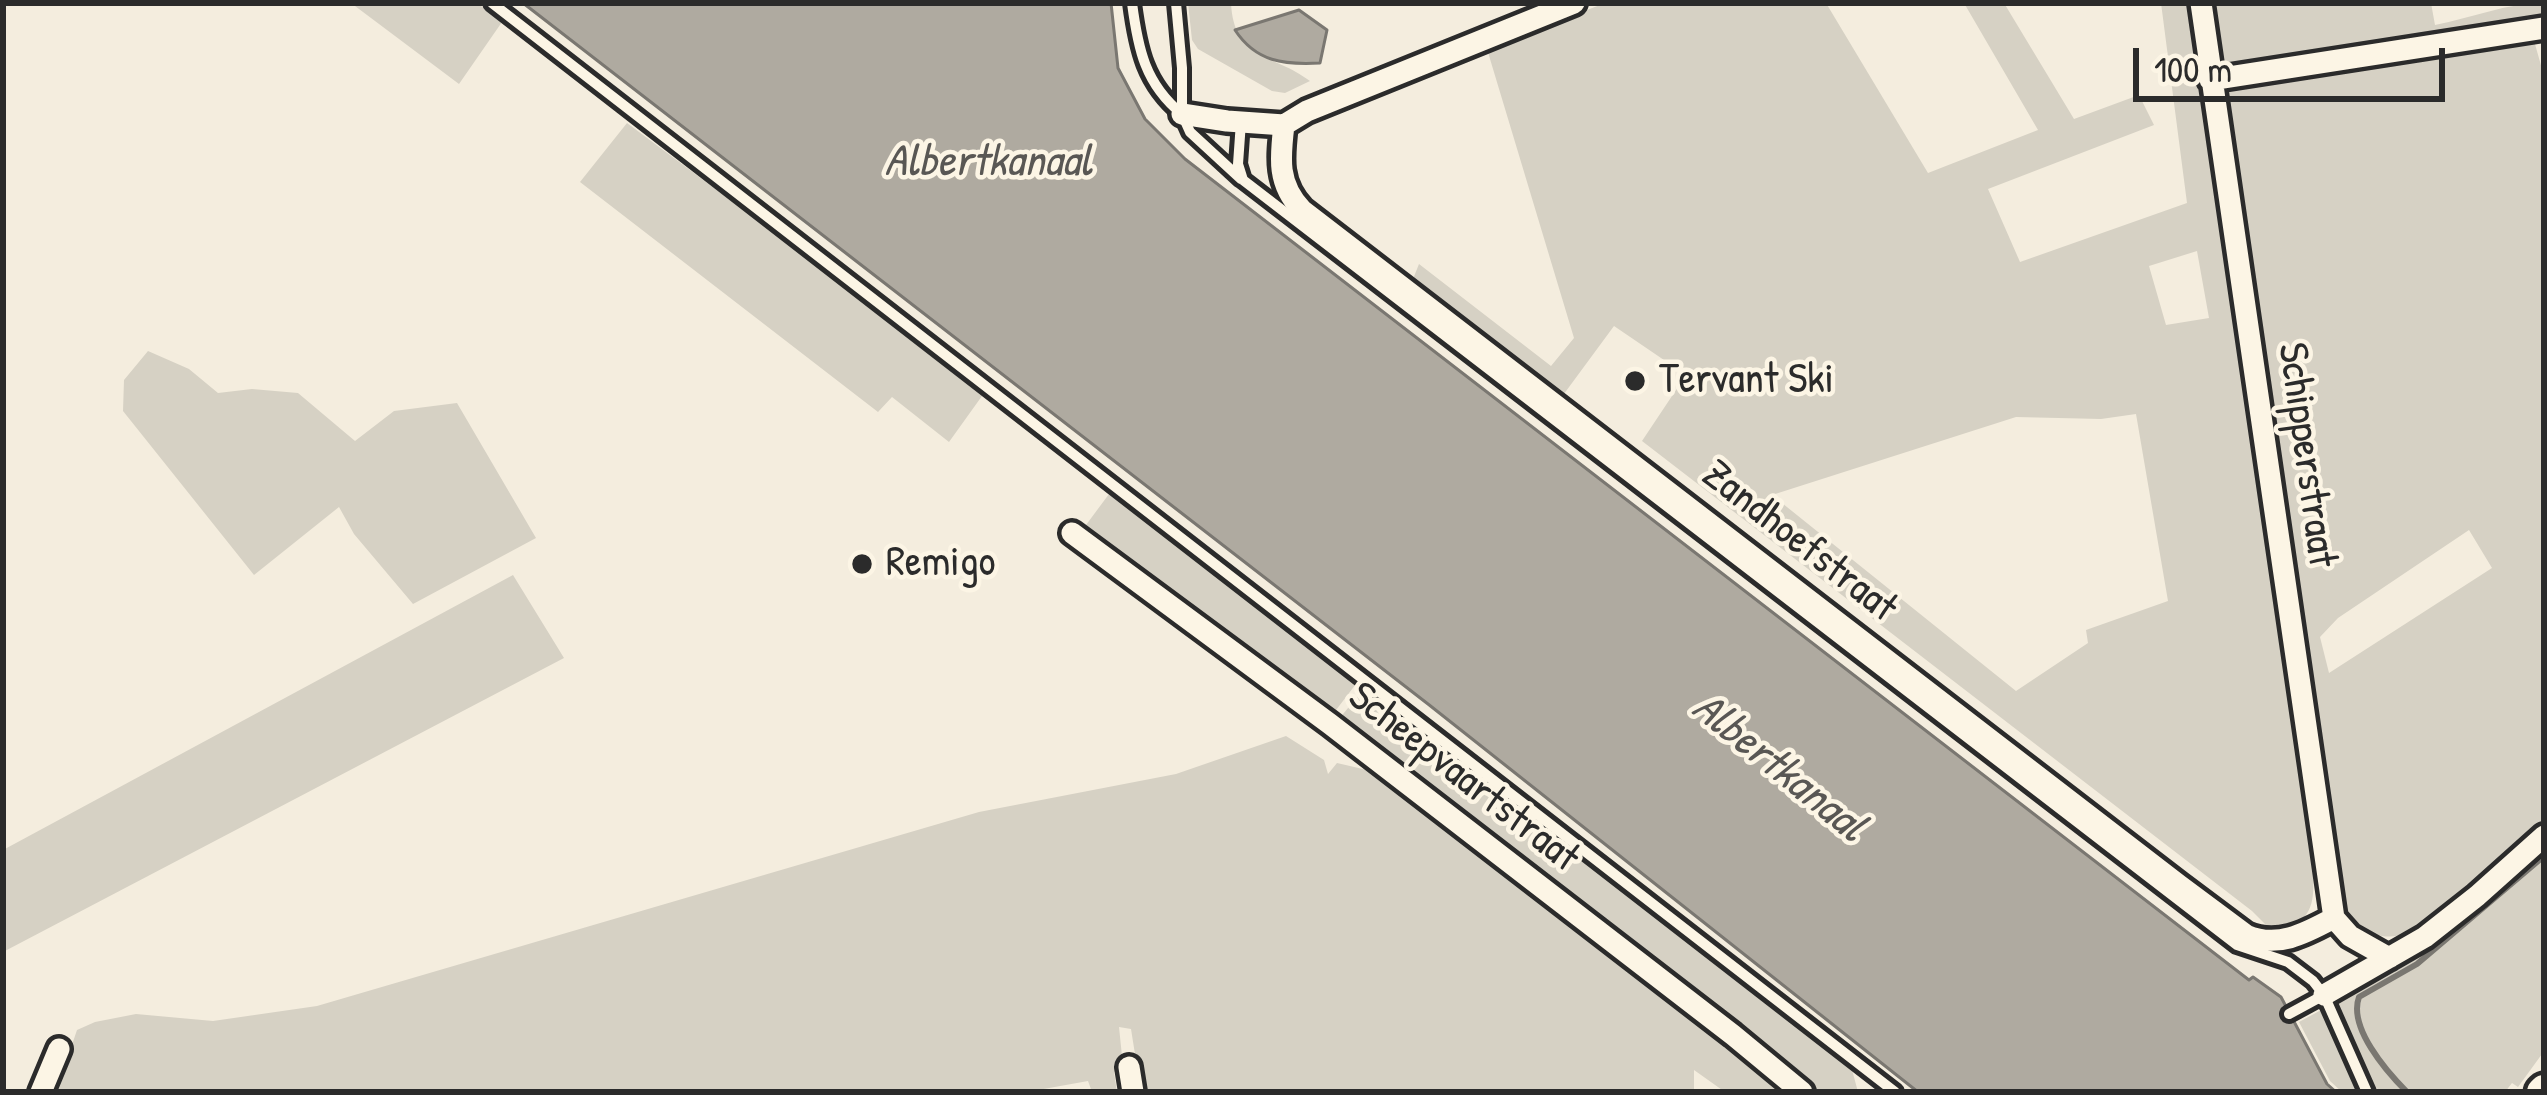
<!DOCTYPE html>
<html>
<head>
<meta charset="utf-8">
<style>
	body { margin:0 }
	#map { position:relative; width:2547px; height:1095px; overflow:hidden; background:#f4edde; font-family:"Patrick Hand",sans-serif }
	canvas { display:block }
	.frame { position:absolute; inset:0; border:6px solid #2b2b2b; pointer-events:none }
	.scale { position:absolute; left:2133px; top:48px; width:312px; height:54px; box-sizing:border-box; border:6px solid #2b2b2b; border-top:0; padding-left:15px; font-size:36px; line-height:42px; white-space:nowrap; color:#2b2b2b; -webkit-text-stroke:9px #fcf5e5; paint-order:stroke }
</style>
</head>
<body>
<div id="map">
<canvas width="2547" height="1095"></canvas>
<div class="frame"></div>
<div class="scale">100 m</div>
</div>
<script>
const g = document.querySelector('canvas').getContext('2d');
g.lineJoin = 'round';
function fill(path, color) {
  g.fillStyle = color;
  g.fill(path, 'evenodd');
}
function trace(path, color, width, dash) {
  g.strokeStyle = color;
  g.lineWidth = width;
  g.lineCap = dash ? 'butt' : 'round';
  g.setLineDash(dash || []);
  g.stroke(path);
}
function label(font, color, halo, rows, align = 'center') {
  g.font = font + ' "Patrick Hand",sans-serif';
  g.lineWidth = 9;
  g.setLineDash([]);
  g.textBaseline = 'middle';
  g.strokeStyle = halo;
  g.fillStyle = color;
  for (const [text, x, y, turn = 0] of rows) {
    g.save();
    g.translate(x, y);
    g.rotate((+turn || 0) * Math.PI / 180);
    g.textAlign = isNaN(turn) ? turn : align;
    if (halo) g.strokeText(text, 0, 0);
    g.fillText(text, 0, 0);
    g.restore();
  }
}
fill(new Path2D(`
	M351,3H477L502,22L459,84Z
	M1188,3H1231C1234,61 1273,53 1310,81L1285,93L1272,91L1198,49L1192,40Z
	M1605,3H1826L1928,173L2038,130L1964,3H2004L2074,119L2139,95L2154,125L1988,189L2020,262L2187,203L2161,3H2431L2435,25C2472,18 2506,3 2544,3V17L2467,34L2533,37L2544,76V825L2450,906L2442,912L2438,908C2429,916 2419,927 2408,932C2385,944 2354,931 2345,907C2339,893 2337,876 2334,861L2313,863C2314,901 2317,921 2274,933L2252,911L1642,441L1686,375L1614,326L1558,402L1411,284L1419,264L1551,366L1574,338L1487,49ZM2197,251L2209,318L2166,325L2149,266ZM2136,414L2168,601L2086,630L2088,643L2016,691L1772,495L2016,417L2101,419ZM2469,530L2492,568L2329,673L2320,637L2338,618Z
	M627,123L765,226L982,396L949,442L892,397L878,412L580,182Z
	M148,351L189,369L218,393L252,389L298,393L355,441L394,411L457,403L536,538L413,604L354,534L339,507L254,575L123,411L124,380Z
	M1112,490L1359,680L1333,714L1086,525Z
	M513,575L564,658L3,952V850Z
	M1366,686L1833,1049L1851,1066L1858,1092H1820L1339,719Z
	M1286,736L1324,760L1328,774L1337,763L1380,773L1462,834L1781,1092H1725L1694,1070V1092H1141L1131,1029L1119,1027L1123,1066L1114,1072L1117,1092H1092L1088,1081L1027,1092H56L77,1030L95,1022L136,1014L213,1021L317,1006L979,812L1176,774Z
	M2544,846V1049L2542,1054L2518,1087L2512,1083L2505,1092H2381L2370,1082L2335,1003L2340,995L2438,941Z
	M2323,1009L2360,1092H2342L2330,1081L2299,1022Z`), '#d6d1c4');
const water = new Path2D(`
	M523,3H1111L1118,68L1145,119L1185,159L2249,980L2253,977L2281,997L2327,1084L2336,1092H1918L1428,704Z
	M1299,10L1327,30L1320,63C1284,65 1256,62 1235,30Z`);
fill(water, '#afaaa0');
trace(water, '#7a7771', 3);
trace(new Path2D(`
	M2407,1092C2386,1071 2348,1027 2359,997L2417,964L2544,856`), '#7a7771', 6);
const lane = new Path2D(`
	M492,3L1895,1092
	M1132,3C1138,49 1145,84 1182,114
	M1176,3L1182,68V114L1190,132L1241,179
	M1241,122L1238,164L1243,180L2237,945L2288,962L2313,981L2324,995L2367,1092
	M2289,1014L2324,995`);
const street = new Path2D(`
	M2201,3L2334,918
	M2210,80L2544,28
	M1182,114L1227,121L1284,125L1307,111L1574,3
	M1284,125C1280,158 1277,184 1302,210L2179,885L2246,935C2278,949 2306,933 2334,918
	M1072,533L1330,724L1733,1035L1802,1092
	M2334,918L2350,936L2389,958
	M2324,995L2425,937L2477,896L2544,836
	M1129,1067L1133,1092
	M41,1092L59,1049`);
const secondary = new Path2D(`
	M2542,1092L2544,1090`);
trace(lane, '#2b2b2b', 20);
trace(street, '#2b2b2b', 30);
trace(secondary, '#2b2b2b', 39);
trace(lane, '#fcf5e5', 10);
trace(street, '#fcf5e5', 21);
trace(secondary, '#fcf5e5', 30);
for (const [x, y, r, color] of [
	[1635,381,12,"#2b2b2b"],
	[862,564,12,"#2b2b2b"]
]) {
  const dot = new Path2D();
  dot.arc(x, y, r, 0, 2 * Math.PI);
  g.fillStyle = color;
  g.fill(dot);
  trace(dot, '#fcf5e5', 4.5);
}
label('42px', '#2b2b2b', '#fcf5e5', [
	["Tervant Ski",1659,381],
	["Remigo",886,564]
], 'left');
label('42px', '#2b2b2b', '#fcf5e5', [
	["Schipperstraat",2306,455,82],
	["Zandhoefstraat",1799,542,38],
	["Scheepvaartstraat",1463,778,38]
]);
label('italic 45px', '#595754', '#fcf5e5', [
	["Albertkanaal",988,163],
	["Albertkanaal",1778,768,39]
]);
</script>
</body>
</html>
